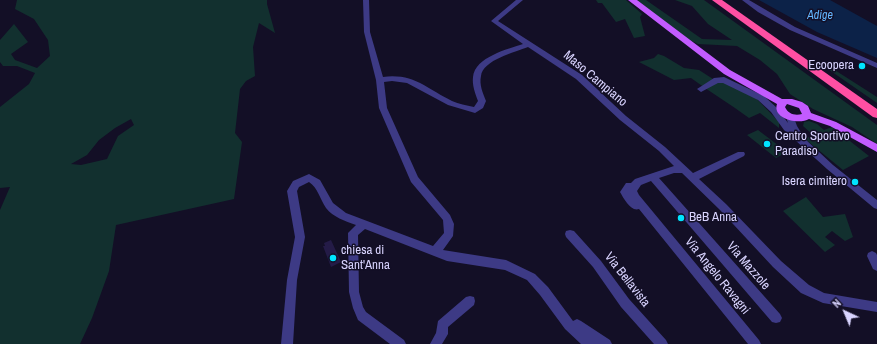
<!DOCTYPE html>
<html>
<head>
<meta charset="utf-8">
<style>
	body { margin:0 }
	#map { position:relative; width:877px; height:344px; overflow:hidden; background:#130f26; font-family:"Archivo Narrow",sans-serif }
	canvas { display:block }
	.north { position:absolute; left:825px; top:292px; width:40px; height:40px; -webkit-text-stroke:3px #130f26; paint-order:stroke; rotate:316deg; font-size:11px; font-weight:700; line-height:16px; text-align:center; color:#d9d4ff }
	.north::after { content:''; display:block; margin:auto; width:14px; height:18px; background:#d9d4ff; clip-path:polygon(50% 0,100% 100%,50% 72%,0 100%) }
</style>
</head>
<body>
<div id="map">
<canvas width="877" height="344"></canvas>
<div class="north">N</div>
</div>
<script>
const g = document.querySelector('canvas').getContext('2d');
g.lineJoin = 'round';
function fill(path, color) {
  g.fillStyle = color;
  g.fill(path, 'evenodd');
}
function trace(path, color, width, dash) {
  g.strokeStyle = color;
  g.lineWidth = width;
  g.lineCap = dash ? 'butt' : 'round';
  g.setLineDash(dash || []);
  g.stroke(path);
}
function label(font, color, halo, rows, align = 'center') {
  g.font = font + ' "Archivo Narrow",sans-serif';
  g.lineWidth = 3;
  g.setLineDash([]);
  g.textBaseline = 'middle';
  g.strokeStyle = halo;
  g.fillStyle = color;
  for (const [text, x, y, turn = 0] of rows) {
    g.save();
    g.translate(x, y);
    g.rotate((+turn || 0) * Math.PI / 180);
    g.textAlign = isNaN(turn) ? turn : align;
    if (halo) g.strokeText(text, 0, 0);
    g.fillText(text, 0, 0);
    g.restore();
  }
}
fill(new Path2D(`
	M17,0H267V4L275,33L259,23L253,47L255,76L246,81L240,89L235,133L242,142L234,199L116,225L109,271L92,318L80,344H0V210L10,187L0,188V107L29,84L35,73L17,66H3L0,62V40L14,24L28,42L11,54L15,60L37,68L50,56L48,40L34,19L15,9ZM131,119L134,125L118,136L107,159L81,165L71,164L87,155L99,140L115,128Z
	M596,0H626L642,14L640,17L645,36L634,38L625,19L616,22L602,3H598Z
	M637,0H646L702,39L732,40L708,24L692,6L675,0H704L877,125V144L852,127L813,109L790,94L777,74L760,60L737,46L698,44L683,37Z
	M658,54L664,56L684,68L699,70L713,79H725L752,94L779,122V128L760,113L749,118C730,104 710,92 691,78L674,80L639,62L654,58Z
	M825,67H830L877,97V103Z
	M809,121L817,124L824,130L832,127L869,156L843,170L805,139L813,135L803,126L804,122Z
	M758,130L787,152L776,158L747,135Z
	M806,197L823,217L845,214L853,237L845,241L832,231L825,237L835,245L825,252L783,211Z`), '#12302f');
fill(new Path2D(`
	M759,0H830L877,26V58L817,32Z`), '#0c2248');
fill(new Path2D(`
	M331,240L341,262L331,267L323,246H325L324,243Z`), '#241b47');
fill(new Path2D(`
	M363,0H369L370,32L383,77C414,73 427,89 452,101C459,104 466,105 474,107L478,101C475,93 472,85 473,77C475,57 508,49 523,44L491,21L516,0H523L498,21L582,75L626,116L665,147L693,173L738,152H744L745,154L744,156L699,179L726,204L781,261L809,285L824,293L877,302V312L823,303L801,293L773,267L720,210L682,173H674L659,178L780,314L782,318L780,322L776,323L772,322L651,181L641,185L637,191L639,195L759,340L761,344H748L639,209C631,212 624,199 620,192L626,183H631L635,179L674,166L659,151L620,120L576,79L528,47C515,52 483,60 481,76C479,85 483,93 486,101L483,108L475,113L448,105L407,83L392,81L384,82L387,108L418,177L450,215L454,224L453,236L443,250L506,260L535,274L548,287L573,321L577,319L581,321L610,340L612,344H581L565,329L540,295L527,280L505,270L447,261L365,229L358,235L359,292L363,307L366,312L404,340L406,344H390L358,320L353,308L349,292L348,233L356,225C345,221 333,217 326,208C320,199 318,188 309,182L299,187L297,191L305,237L297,280L293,344H281L287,280L295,237L287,191L293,181L309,174L320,180L333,203L346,213L433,246L444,233L443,220L411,182L379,108L376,80L364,32Z
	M742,0H749L795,27L877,63V68L790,30L758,12Z
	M724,77L764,96L777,108L788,123L786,117L787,115H793L797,126L805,139L833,165L877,200V209L874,208L827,169L784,130L771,112L758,100L723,83H718L701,92L697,89L714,78Z
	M570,230L574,231L601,261L629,299L666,340L668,344H654L621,307L593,267L566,237L565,234L566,231Z
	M872,251L876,253L877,255V271L873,269L867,256L868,253Z
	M470,296L474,297L475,301L474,305L448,327V334L442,344H430L436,333L438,321L466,297Z`), '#3d3a85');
fill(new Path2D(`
	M628,0H637L730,70L782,99H792L802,102L808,106L811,113L836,122L877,144V152L830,126L809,119C799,125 772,119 777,104L724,74ZM787,104L799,108L802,114C795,116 788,114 785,107Z`), '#c25bff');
fill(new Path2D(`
	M712,0H722L877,109V118L873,117Z`), '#ff4fa3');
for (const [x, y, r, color] of [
	[862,66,4,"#00e5ff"],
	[767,144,4,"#00e5ff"],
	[855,182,4,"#00e5ff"],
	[681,218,4,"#00e5ff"],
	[333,258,4,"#00e5ff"]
]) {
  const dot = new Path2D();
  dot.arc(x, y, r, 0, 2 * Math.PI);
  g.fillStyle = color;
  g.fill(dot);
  trace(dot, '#130f26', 1.5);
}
label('italic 12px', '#62b6ff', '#130f26', [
	["Adige",820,16]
]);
label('13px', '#d9d4ff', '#130f26', [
	["Ecoopera",854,66,"right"],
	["Centro Sportivo",775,137],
	["Paradiso",775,152],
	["Isera cimitero",847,182,"right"],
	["BeB Anna",689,218],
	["chiesa di",341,251],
	["Sant'Anna",341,266]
], 'left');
label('13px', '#d9d4ff', '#130f26', [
	["Maso Campiano",595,79,40],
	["Via Mazzole",748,266,49],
	["Via Angelo Ravagni",717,276,51],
	["Via Bellavista",627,280,52]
]);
</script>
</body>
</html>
